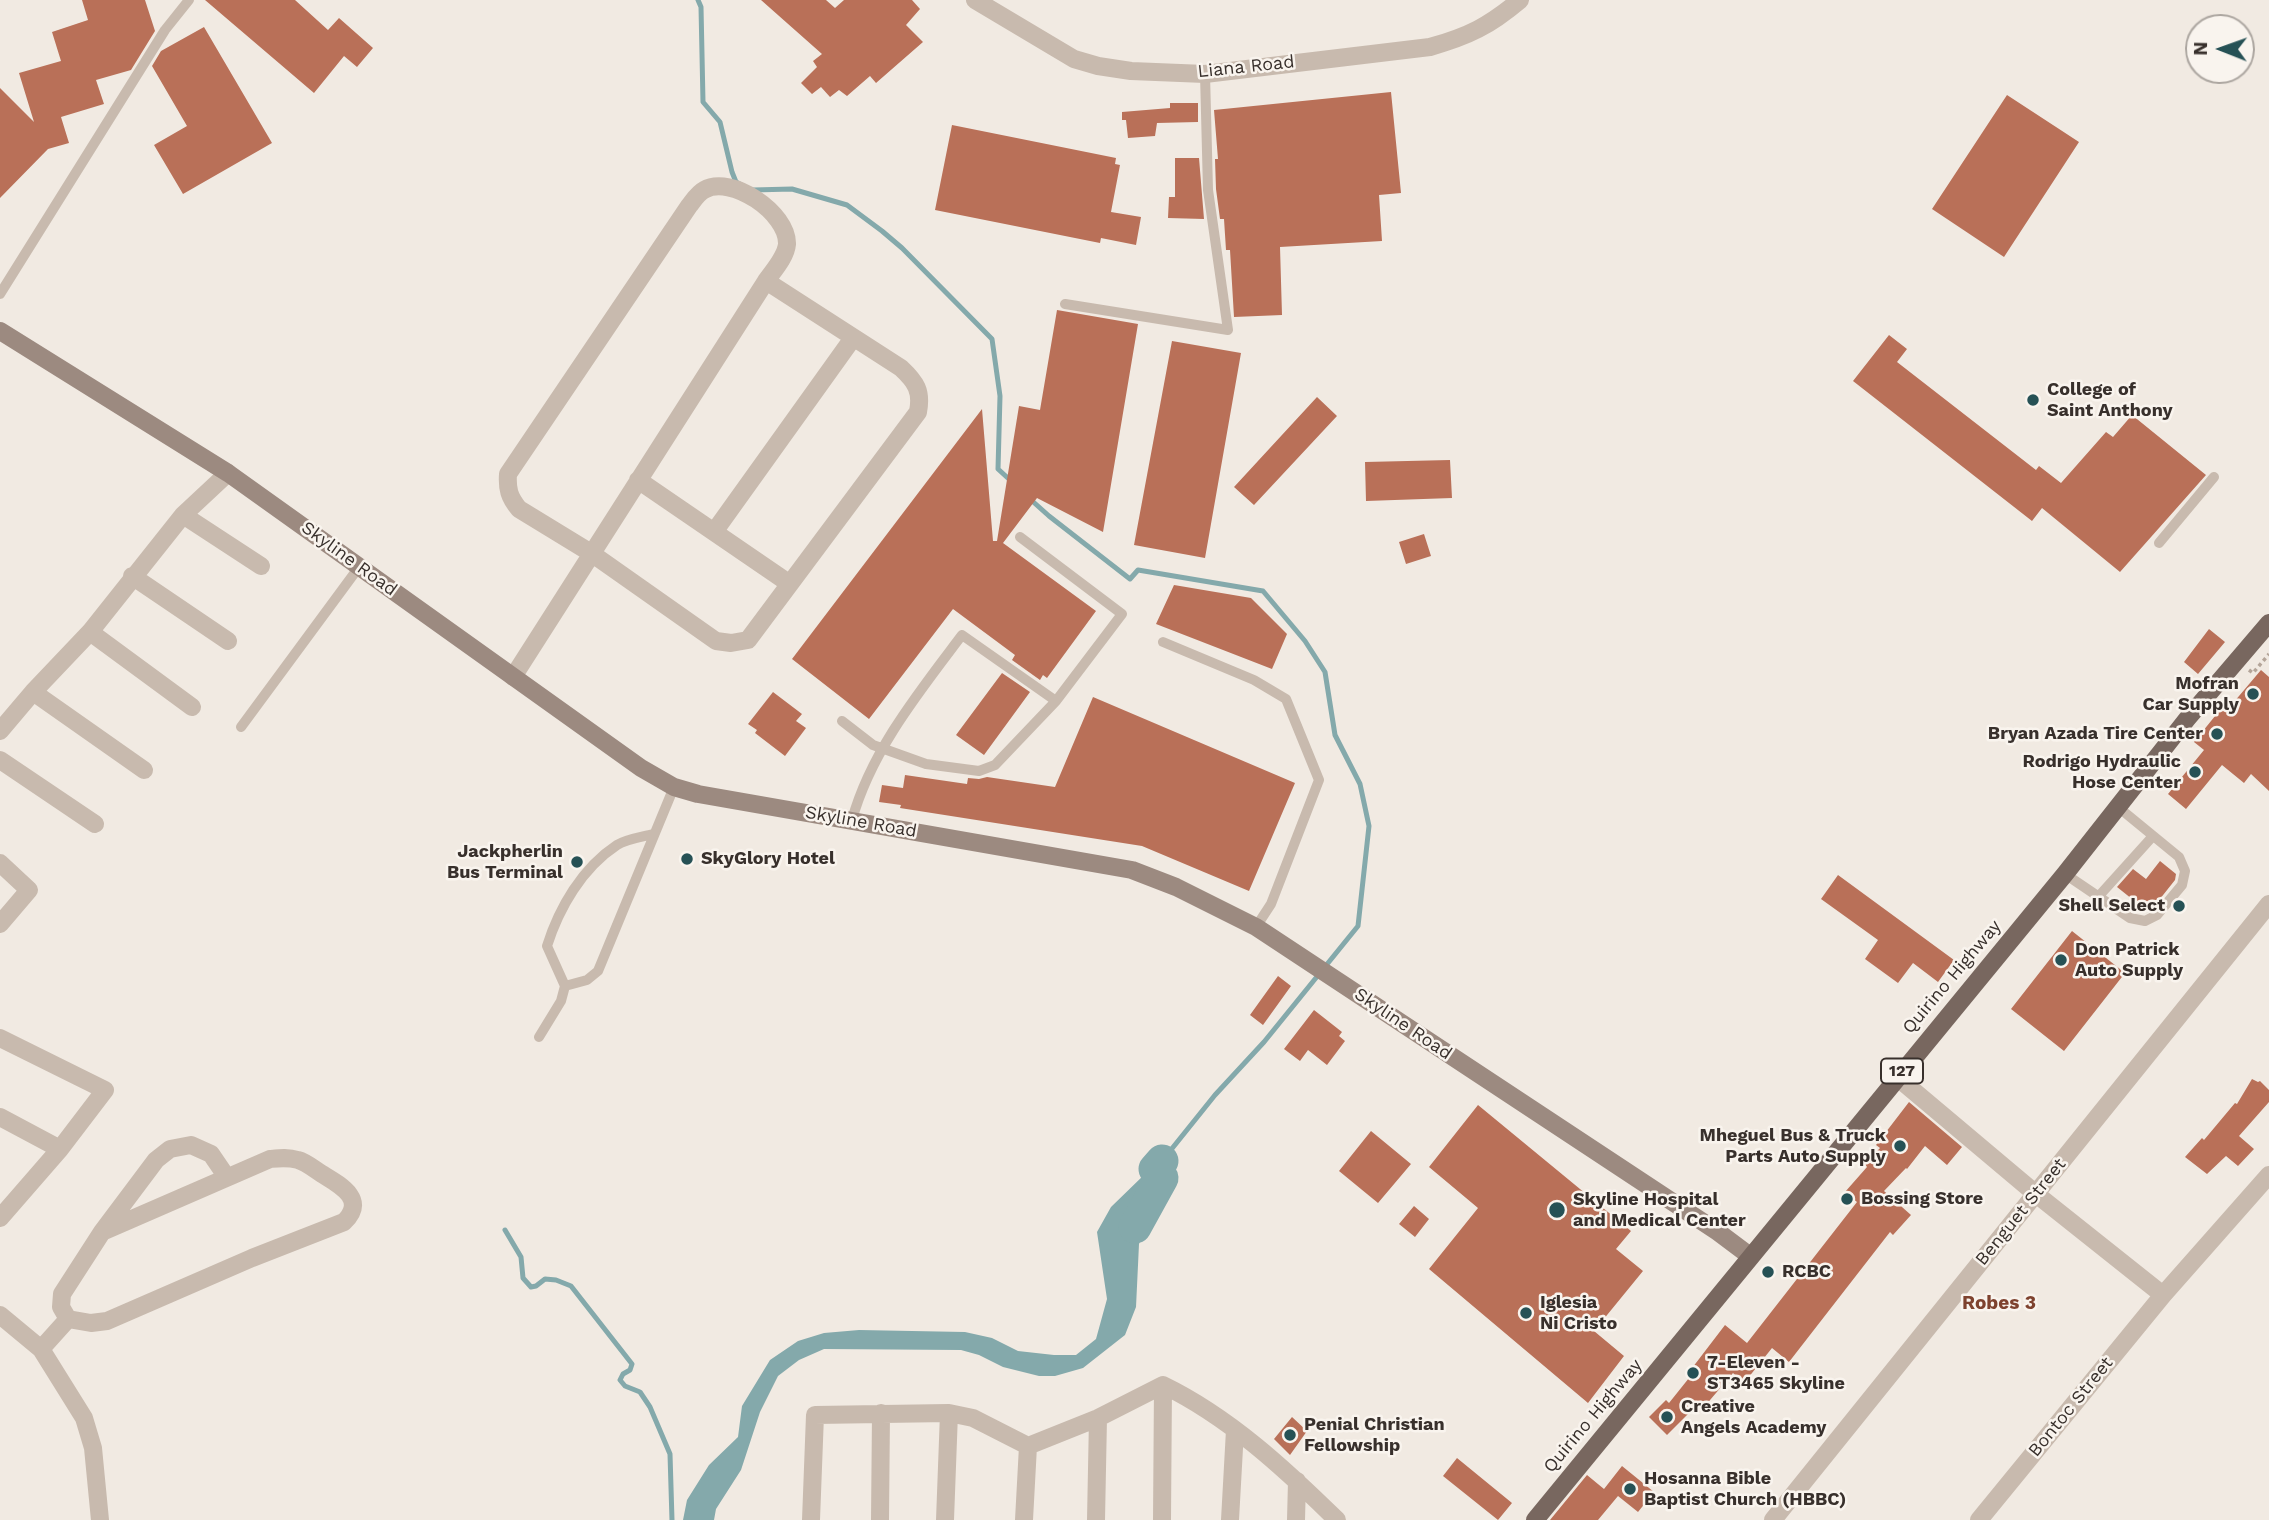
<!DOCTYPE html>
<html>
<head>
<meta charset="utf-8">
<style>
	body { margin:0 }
	#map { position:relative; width:2269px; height:1520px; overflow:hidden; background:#f1eae2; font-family:"Work Sans",sans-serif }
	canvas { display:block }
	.north { position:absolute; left:2185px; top:14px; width:70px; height:70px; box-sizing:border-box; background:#f9f4ee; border:2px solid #aca6a0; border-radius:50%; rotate:271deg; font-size:19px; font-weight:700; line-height:28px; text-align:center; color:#38302c }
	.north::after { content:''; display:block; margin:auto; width:24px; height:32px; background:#265155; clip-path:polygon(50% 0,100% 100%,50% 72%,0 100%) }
</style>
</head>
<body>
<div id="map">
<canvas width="2269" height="1520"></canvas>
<div class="north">N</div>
</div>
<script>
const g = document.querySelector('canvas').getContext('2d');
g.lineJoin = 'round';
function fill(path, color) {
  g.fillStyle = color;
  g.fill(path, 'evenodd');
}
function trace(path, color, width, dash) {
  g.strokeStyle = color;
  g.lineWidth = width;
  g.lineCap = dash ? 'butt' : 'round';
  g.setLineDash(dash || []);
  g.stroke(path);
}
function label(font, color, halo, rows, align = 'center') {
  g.font = font + ' "Work Sans",sans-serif';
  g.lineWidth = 5;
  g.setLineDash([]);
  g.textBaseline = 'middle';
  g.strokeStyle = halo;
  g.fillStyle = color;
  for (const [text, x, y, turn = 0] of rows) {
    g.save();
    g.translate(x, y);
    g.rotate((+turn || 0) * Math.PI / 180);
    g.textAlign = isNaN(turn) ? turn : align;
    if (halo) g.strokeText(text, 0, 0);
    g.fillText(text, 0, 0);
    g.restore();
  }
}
fill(new Path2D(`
	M1162,1161L1154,1205L1139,1244L1136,1307L1125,1335L1083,1368L1055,1376H1039L1003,1367L979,1355L961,1350L824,1349L799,1360L778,1376L760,1412L741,1470L716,1509L714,1520H683L687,1500L709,1465L738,1437L742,1406L770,1360L798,1341L824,1333L859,1330L965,1332L992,1338L1018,1351L1054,1355H1076L1096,1339L1107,1299L1097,1232L1111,1207L1146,1173Z`), '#84a9ab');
trace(new Path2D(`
	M698,0L701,7L703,102L720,122L732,172L736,182L741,185
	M753,190L792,189L847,205L882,231L902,248L992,339L1000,396L998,469L1010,480
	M1030,499L1049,516L1130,579L1138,570L1263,591L1305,641L1325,672L1335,735L1360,784L1369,826L1358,926L1264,1042L1215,1095L1162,1161
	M505,1230L521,1257L523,1278L531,1287L536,1286L545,1279L556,1280L571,1286L632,1364L630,1370L623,1374L620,1380L625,1386L640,1392L650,1407L670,1454L672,1520`), '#84a9ab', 5);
trace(new Path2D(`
	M1135,1227L1162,1178L1155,1169L1162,1161`), '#84a9ab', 33);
fill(new Path2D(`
	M82,0H145L155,31L131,70L96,80L104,104L61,117L69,143L48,149L0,198V88L34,122L19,73L61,61L52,32L88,20Z
	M205,0H295L328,30L339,18L373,48L357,67L344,56L314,93Z
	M761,0H826L835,8L844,0H912L920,9L906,25L923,42L876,83L870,76L847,96L839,90L830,97L821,87L812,94L801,83L817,67L813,61L822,54Z
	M204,27L272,143L183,194L154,145L187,126L152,66L161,51Z
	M1391,92L1401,193L1379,195L1382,241L1280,247L1282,315L1234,317L1230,250H1226L1224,219H1220L1216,189L1215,159H1218L1214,110Z
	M2007,95L2079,142L2004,257L1932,209Z
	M1170,103H1198V122L1157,123L1155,136L1128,138L1126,120H1122V112L1170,108Z
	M952,125L1116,158L1115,164L1120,165L1111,212L1141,217L1136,245L1101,238L1100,243L935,210Z
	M1175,158H1199L1204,219L1168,218L1169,197H1175Z
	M1057,310L1138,324L1103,532L1037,498L1003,543L1096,611L1047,678L1043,675L1040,680L1012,660L1015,655L953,609L869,719L792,659L982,409L993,541H997L1019,406L1040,410Z
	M1889,335L1907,349L1897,362L2036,470L2039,466L2061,483L2106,432L2113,437L2132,415L2206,475L2120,572L2042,508L2032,521L1853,381Z
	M1172,341L1241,353L1205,558L1134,545Z
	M1317,397L1337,416L1254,505L1234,487Z
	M1450,460L1452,498L1366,501L1365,462Z
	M1424,534L1431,556L1406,564L1399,542Z
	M1174,585L1251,598L1287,634L1272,669L1156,624Z
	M2209,629L2225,642L2198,674L2184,662Z
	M2261,670L2269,677V791L2251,774L2244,783L2222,765L2186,809L2168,794L2204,750L2194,742L2224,705L2228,709Z
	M1002,673L1030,692L984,755L956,735Z
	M773,692L802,714L796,721L806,728L785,756L755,733L757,730L748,724Z
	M1093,697L1295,783L1249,891L1142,846L900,808L901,805L879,802L882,785L903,788L905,775L967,784L968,778L979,779L987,777L1055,787Z
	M2160,861L2176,874L2175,880L2152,909L2147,911L2117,887L2133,869L2146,879Z
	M1838,875L1954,960L1938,982L1913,963L1898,983L1865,959L1878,940L1821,899Z
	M2072,931L2125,973L2064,1051L2011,1009Z
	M1278,976L1291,986L1263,1025L1250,1015Z
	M1314,1010L1342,1032L1339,1036L1345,1041L1327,1065L1308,1050L1300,1061L1284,1049Z
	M2252,1079L2258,1082L2260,1081L2269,1090V1102L2239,1136L2254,1149L2238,1166L2226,1156L2207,1174L2185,1157L2202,1138L2204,1140L2235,1103L2237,1104Z
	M1909,1102L1962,1147L1947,1165L1925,1146L1907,1169L1906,1168L1884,1191L1911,1215L1893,1235L1890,1232L1789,1362L1772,1348L1744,1383L1733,1373L1699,1413L1694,1408L1667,1435L1649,1417L1666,1400L1669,1403L1689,1378L1686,1376L1725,1325L1747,1343L1857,1202L1845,1192L1867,1167L1865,1164L1880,1148L1876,1145Z
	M1478,1105L1631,1231L1616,1249L1643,1271L1594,1331L1624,1356L1588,1403L1429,1269L1478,1208L1429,1167Z
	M1371,1131L1411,1164L1378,1203L1339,1171Z
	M1414,1206L1429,1219L1415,1237L1399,1224Z
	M1292,1417L1307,1431L1290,1455L1274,1439Z
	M1457,1458L1512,1503L1498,1520L1443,1476Z
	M1622,1466L1654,1492L1638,1512L1618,1496L1598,1520H1550L1587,1475L1604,1489Z`), '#b97058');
trace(new Path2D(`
	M2249,670L2253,673L2269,654`), '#b4a599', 3.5, [3.5, 3.5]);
trace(new Path2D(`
	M0,294L165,30L189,0
	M1065,304L1228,330L1208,190L1205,74
	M2159,543L2214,477
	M1163,642L1254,680L1286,699L1319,780L1271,904L1256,927
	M842,721L873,745L926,764L979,771L995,765L1056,701L1122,614L1020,537
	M241,727L359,567
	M852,820C871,751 919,692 962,635L1056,701
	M2065,874L2130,918L2145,921L2157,915L2182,885L2185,871L2179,857L2118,807
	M2098,897L2153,836
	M565,986L587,980L598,971L674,787
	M539,1037L561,1001L565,986L547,946C559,908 582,868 617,845C626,839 642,837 653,834`), '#c8baae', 10);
trace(new Path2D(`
	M638,480L790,584
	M183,515L261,566
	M714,532L853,338
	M132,576L228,641
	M90,632L192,707
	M513,677L766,281C773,271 786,257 787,244C788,213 731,174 704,190C698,193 693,201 689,206L508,474C507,489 509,497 519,509L591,553L716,641L731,643L748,640L918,412C922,391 916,382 901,368L766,281
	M33,692L144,770
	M0,731L33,692L90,632L183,515L228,473
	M0,760L95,824
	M0,863L29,890L0,924
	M0,1038L105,1090L60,1149L0,1218
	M1897,1077L2036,1194L2163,1295
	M0,1117L60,1149
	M0,1315L41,1349L84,1418L93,1448L100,1520
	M68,1319L91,1323L107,1321L252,1258L344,1222C367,1199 340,1185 322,1174C314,1169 306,1162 298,1160C288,1157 280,1158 270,1159L102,1232
	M68,1319L61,1307L62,1294L102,1232L156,1160L170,1149L191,1145L211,1154L226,1176
	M41,1349L68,1319
	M811,1520L815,1415L949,1413L973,1418L1028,1446L1098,1418L1163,1385C1229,1417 1285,1469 1337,1520
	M880,1520L881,1413
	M945,1520L949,1413
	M1024,1520L1028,1446
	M1096,1520L1098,1418
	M1162,1520L1163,1385
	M1230,1520L1235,1430
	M1296,1520L1297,1481
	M1773,1520L2269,904
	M1979,1520L2163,1295L2269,1175`), '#c8baae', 18);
trace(new Path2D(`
	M975,0L1074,59L1098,66L1131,71L1205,74L1430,47C1469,36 1489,26 1520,0`), '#c8baae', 18);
trace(new Path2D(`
	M0,331L228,473L641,768L674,787L698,794L1132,870L1176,887L1256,927L1718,1232L1750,1256`), '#9c8a80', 18);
trace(new Path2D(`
	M1535,1520L2065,874L2187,719L2269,623`), '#78675f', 18);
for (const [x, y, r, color] of [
	[2033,400,7,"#265155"],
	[2253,694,7,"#265155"],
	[2217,734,7,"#265155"],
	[2195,772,7,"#265155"],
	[687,859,7,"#265155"],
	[577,862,7,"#265155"],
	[2179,906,7,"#265155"],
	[2061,960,7,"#265155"],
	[1900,1146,7,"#265155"],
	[1847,1199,7,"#265155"],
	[1557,1210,9,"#265155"],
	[1768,1272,7,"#265155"],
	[1526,1313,7,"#265155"],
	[1693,1373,7,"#265155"],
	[1667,1417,7,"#265155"],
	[1290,1435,7,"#265155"],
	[1630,1489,7,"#265155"]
]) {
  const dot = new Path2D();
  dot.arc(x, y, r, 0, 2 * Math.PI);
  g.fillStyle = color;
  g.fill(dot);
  trace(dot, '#f9f4ee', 2.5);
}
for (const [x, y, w] of [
	[1902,1071,42]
]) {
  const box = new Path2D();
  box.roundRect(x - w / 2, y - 12.5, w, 25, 5);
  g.fillStyle = '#f9f4ee';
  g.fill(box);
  trace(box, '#38302c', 2);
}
label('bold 16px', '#38302c', null, [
	["127",1902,1071]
]);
label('18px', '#38302c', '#f9f4ee', [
	["Liana Road",1246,67,-6],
	["Skyline Road",349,559,36],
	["Skyline Road",861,822,10],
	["Quirino Highway",1952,977,-50],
	["Skyline Road",1403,1024,34],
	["Benguet Street",2021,1212,-51],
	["Bontoc Street",2071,1407,-51],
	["Quirino Highway",1593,1416,-50]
]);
label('bold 18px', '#38302c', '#f9f4ee', [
	["College of",2047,390],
	["Saint Anthony",2047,411],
	["Mofran",2239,684,"right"],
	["Car Supply",2239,705,"right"],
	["Bryan Azada Tire Center",2203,734,"right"],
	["Rodrigo Hydraulic",2181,762,"right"],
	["Hose Center",2181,783,"right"],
	["Jackpherlin",563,852,"right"],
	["Bus Terminal",563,873,"right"],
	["SkyGlory Hotel",701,859],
	["Shell Select",2165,906,"right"],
	["Don Patrick",2075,950],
	["Auto Supply",2075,971],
	["Mheguel Bus & Truck",1886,1136,"right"],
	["Parts Auto Supply",1886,1157,"right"],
	["Bossing Store",1861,1199],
	["Skyline Hospital",1573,1200],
	["and Medical Center",1573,1221],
	["RCBC",1782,1272],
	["Iglesia",1540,1303],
	["Ni Cristo",1540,1324],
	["7-Eleven -",1707,1363],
	["ST3465 Skyline",1707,1384],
	["Creative",1681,1407],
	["Angels Academy",1681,1428],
	["Penial Christian",1304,1425],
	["Fellowship",1304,1446],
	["Hosanna Bible",1644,1479],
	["Baptist Church (HBBC)",1644,1500]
], 'left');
label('bold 19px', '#7e422e', '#f9f4ee', [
	["Robes 3",1999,1303]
]);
</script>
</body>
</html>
